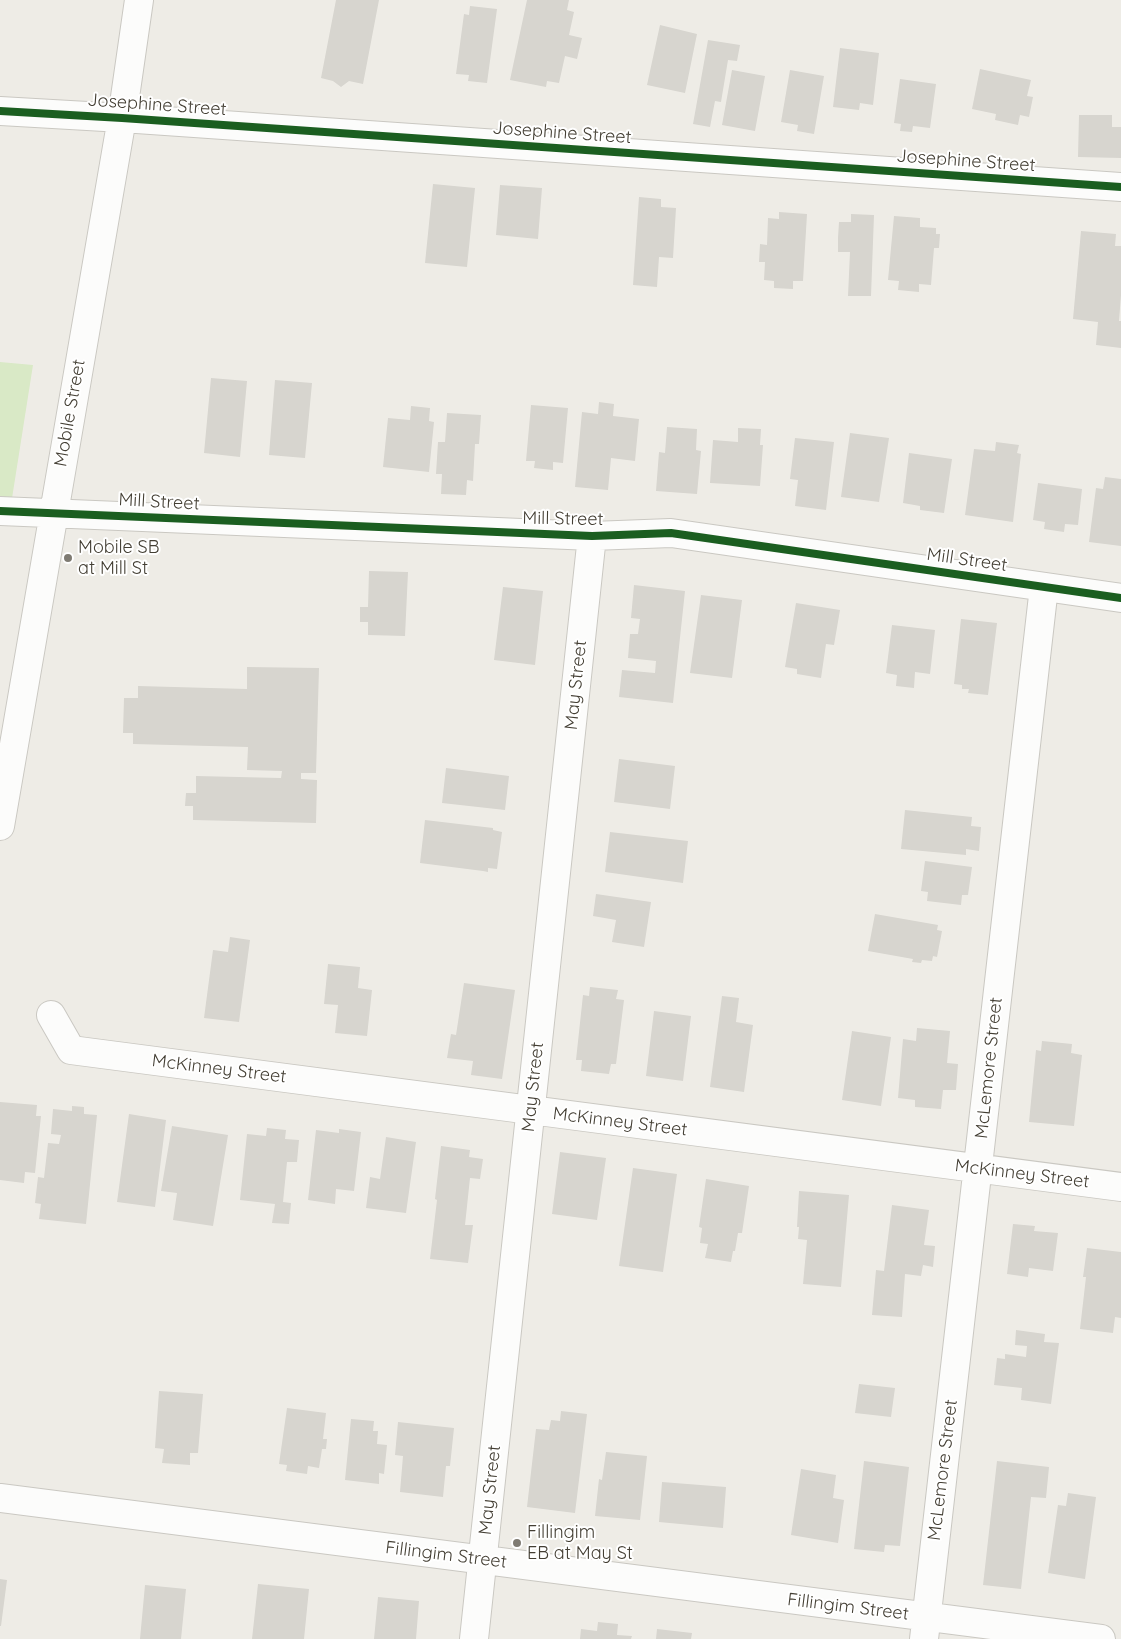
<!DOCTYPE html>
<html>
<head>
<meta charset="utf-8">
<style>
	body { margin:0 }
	canvas { display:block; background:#eeece6 }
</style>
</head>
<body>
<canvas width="1121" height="1639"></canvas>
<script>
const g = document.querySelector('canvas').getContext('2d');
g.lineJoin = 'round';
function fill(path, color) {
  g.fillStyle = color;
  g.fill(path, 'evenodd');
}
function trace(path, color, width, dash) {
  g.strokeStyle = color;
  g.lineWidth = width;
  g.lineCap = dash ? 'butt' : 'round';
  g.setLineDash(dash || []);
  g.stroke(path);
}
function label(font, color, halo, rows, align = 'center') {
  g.font = font + ' Quicksand,sans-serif';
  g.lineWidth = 4;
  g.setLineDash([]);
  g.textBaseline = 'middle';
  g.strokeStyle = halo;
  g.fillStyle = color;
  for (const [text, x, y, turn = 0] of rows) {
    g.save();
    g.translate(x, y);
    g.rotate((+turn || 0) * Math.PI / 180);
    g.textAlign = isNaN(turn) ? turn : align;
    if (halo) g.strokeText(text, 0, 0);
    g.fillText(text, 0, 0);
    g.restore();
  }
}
fill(new Path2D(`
	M0,362L33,365L10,511H0Z`), '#d9e9c6');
fill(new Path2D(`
	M336,0H379L363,84L349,81L341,87L333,81L321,78Z
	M527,0H569L567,10L574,12L569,35L582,38L577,59L565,56L559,83L547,81L546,87L510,80Z
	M470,6L497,9L487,83L468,81L469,75L456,74L464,14L469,15Z
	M660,25L697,34L685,93L647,85Z
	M708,40L740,45L737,61L728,60L721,102L715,101L710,127L693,124Z
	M840,48L879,53L873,105L860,103L859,110L833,107Z
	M980,69L1031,80L1027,96L1033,97L1029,117L1020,115L1018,125L995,120L996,114L972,109Z
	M732,70L765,76L755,131L722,125Z
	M790,70L824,76L814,134L797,131L798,125L781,122Z
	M900,79L936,84L930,128L913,126L912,132L900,131L901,124L894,123Z
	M1079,115H1112V127H1121V158L1078,157Z
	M433,184L475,188L467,267L425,263Z
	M500,185L542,188L538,239L496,235Z
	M639,197L661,199V207L676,208L673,258L659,257L657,287L633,285Z
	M779,212L807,214L803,281H793V289L774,288V281L764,280L765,262H759L760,244L767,245L768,218L779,219Z
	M851,214L874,215L871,296H848L850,252H838V238L839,222H851Z
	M894,216L920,218V227L936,228V234H940L939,248H934L931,285L919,284V292L898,290L899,281L888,280Z
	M1081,231L1116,234L1115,246H1121V295L1119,321H1121V348L1096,345L1098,322L1073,319Z
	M211,378L247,381L240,457L204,453Z
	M275,380L312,383L305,458L269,455Z
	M599,402L614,404L613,416L639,419L635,461L611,458L608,490L575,487L582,412L598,414Z
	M531,405L568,408L563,463L553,462V470L534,468L535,461H526Z
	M411,406L430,408L429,421L434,422L429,472L383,467L388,418L410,420Z
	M447,413L481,415L479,444H475L473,481L467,480L466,495L441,494L442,474H436L438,442H445Z
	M667,427L697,429L696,450L701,451L697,494L656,491L659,452L665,453Z
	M738,428L761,429L760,445H763L760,486L710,483L713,440L738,442Z
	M850,433L889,438L879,502L841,497Z
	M795,438L834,442L826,510L795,506L798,480L790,479Z
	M996,442L1019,445L1017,453L1021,454L1013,522L965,515L974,449L995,451Z
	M909,453L952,459L944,513L920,510V506L903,503Z
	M1105,477L1121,479V546L1089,542L1096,488L1103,489Z
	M1038,483L1082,489L1078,525L1065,524L1064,532L1044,529L1045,522L1033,520Z
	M369,571L408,572L405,636L368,635V622H360V607H368Z
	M634,585L685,591L673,703L619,697L622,670L655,673L656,661L628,658L630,634H638L640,619L631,618Z
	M503,587L543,591L535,665L494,660Z
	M701,595L742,600L732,678L690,673Z
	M796,603L840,610L834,645L826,644L821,678L797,674V669L785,667Z
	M961,619L997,623L988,695L968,693L969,689H962V685L954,684Z
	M892,625L935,630L930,674L915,672L914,688L896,686L897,675L886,673Z
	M247,667L319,668L316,773H301V779L317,780L316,823L193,820V806H185L186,793H196V776L281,778L282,771L247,770L248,747L133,744V733H123L124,698H138V686L247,689Z
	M619,759L675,766L670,809L614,802Z
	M446,768L509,776L505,810L442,803Z
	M905,810L972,817L971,826L981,827L979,851L966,849V855L901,849Z
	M425,820L493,828V830L502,832L497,869L488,868V872L483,871L420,863Z
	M610,832L688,841L683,883L605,872Z
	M925,861L972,867L968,895H962L961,905L927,901L928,892L921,891Z
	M596,894L651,902L644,947L612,942L616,920L593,916Z
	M875,914L938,925L937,930L942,931L937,957L933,956L932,961L922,960L921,963L912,962L913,959L868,951Z
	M230,937L250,940L239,1022L204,1018L213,950L228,952Z
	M328,964L360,967L358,988L372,990L367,1036L335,1033L338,1005L324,1004Z
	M464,983L515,990L502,1079L471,1075L473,1061L447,1058L451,1034L456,1035Z
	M590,987L618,990L616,999L624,1000L616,1064H611L609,1074L581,1071L582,1060H576L583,995L589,996Z
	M722,996L739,998L736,1022L753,1025L744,1092L710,1087Z
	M654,1011L691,1016L683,1081L646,1076Z
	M917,1028L950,1031L947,1063L958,1064L956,1090H943L941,1109L915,1107V1100L898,1098L903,1039L916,1041Z
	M852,1031L891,1037L881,1106L842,1100Z
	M1042,1041L1072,1044L1071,1053L1082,1055L1074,1126L1029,1122L1036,1050L1041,1051Z
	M0,1102L37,1105L36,1116H41L35,1173L25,1172L24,1183L0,1180Z
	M72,1106L84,1107V1114L97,1115L86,1224L39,1219L41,1204L35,1203L38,1177L44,1178L48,1143L59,1144L61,1135L51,1134L53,1109L72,1111Z
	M129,1114L166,1120L155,1207L117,1202Z
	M172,1126L228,1135L213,1226L173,1220L177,1193L161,1191Z
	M267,1128L286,1130L285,1139L299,1140L297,1162H287L283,1202L291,1203L289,1224L272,1223L275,1204L240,1200L247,1134L266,1136Z
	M339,1129L361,1132L354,1191L336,1189L335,1204L308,1200L316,1130L339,1133Z
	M386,1137L416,1142L406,1213L366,1208L370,1177L380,1179Z
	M441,1146L470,1150L469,1157L483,1159L480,1179L470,1178L465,1225H473L468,1263L430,1259L437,1200L435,1199Z
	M560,1152L606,1158L597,1220L552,1214Z
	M633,1168L677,1174L663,1272L619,1266Z
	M706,1179L749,1186L742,1233H738L735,1251H733L731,1262L705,1258L708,1244L700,1243L702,1228L699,1227Z
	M799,1191L849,1195L841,1287L803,1284L807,1240L798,1239L799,1227H797Z
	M892,1205L929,1210L924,1245L935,1246L933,1267L923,1265L921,1276L905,1274L902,1317L872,1315L876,1270L884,1271Z
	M1013,1224L1035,1226L1034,1231L1058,1233L1053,1271L1029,1268L1028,1277L1007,1274Z
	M1087,1248L1121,1252V1318L1115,1317L1113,1333L1080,1329L1086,1277H1083Z
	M1016,1330L1045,1334L1044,1342L1059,1343L1051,1404L1021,1400L1022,1388L994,1385L997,1358L1005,1359V1354L1026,1357L1027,1346L1015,1345Z
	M859,1384L895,1388L891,1417L855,1413Z
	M159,1391L203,1394L198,1453H190V1465L162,1463L164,1449L155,1448Z
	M287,1408L326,1413L323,1439H327L326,1449H322L319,1468L308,1466L307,1474L286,1471L287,1465L279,1464Z
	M561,1411L587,1414L575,1513L527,1507L536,1429L549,1430L551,1420L560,1421Z
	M351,1419L374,1421L373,1431H378L377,1444L387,1445L384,1474L379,1473V1484L345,1480Z
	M398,1422L454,1428L450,1466H446L443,1497L400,1492L403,1456L395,1455Z
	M606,1452L647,1456L640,1520L595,1516L599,1479L602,1480Z
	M864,1461L909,1467L900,1546L885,1545L884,1552L854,1549Z
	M997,1461L1049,1467L1046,1498L1031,1497L1021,1589L983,1585Z
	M801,1469L836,1475L833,1498L844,1500L838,1543L791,1535Z
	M662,1482L726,1487L723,1528L659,1522Z
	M1068,1493L1096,1497L1085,1579L1048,1573L1058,1505L1066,1506Z
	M0,1579L7,1580L1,1626H0Z
	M258,1584L309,1589L304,1639H252Z
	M145,1585L186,1589L181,1639H140Z
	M378,1597L419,1601L416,1639H374Z
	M598,1622L618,1624L617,1635L632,1636L631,1639H580L581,1629L597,1631Z
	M657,1629L692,1633L691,1639H656Z`), '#d7d5cf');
const minor = new Path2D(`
	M0,111L122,118L1121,187
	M0,511L592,536L671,533L1121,598
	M0,826L122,118L139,0
	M51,1015L71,1050L1121,1187
	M0,1498L1101,1639
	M474,1639L592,536
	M924,1639L1044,587`);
trace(minor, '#cac8c2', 30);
trace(minor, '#fcfcfb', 28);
trace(new Path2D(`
	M0,111L122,118L1121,187
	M0,511L592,536L671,533L1121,598`), '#1b5e20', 8);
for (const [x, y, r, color] of [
	[68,558,5,"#7f7b72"],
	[517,1543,5,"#7f7b72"]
]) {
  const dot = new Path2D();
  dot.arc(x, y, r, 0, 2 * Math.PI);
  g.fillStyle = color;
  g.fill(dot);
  trace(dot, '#fff', 2);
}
label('18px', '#433e33', '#fff', [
	["Josephine Street",157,105,4],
	["Josephine Street",562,133,4],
	["Josephine Street",966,161,4],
	["Mobile Street",70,413,-80],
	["Mill Street",159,502,3],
	["Mill Street",563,519,1],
	["Mill Street",967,560,8],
	["May Street",576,685,-84],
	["McLemore Street",989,1068,-84],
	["McKinney Street",219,1069,7],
	["May Street",533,1087,-84],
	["McKinney Street",620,1122,7],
	["McKinney Street",1022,1174,7],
	["McLemore Street",943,1470,-83],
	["May Street",490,1490,-84],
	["Fillingim Street",446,1555,7],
	["Fillingim Street",848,1607,7]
]);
label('18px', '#433e33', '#fff', [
	["Mobile SB",78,548],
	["at Mill St",78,569],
	["Fillingim",527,1533],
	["EB at May St",527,1554]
], 'left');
</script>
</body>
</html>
